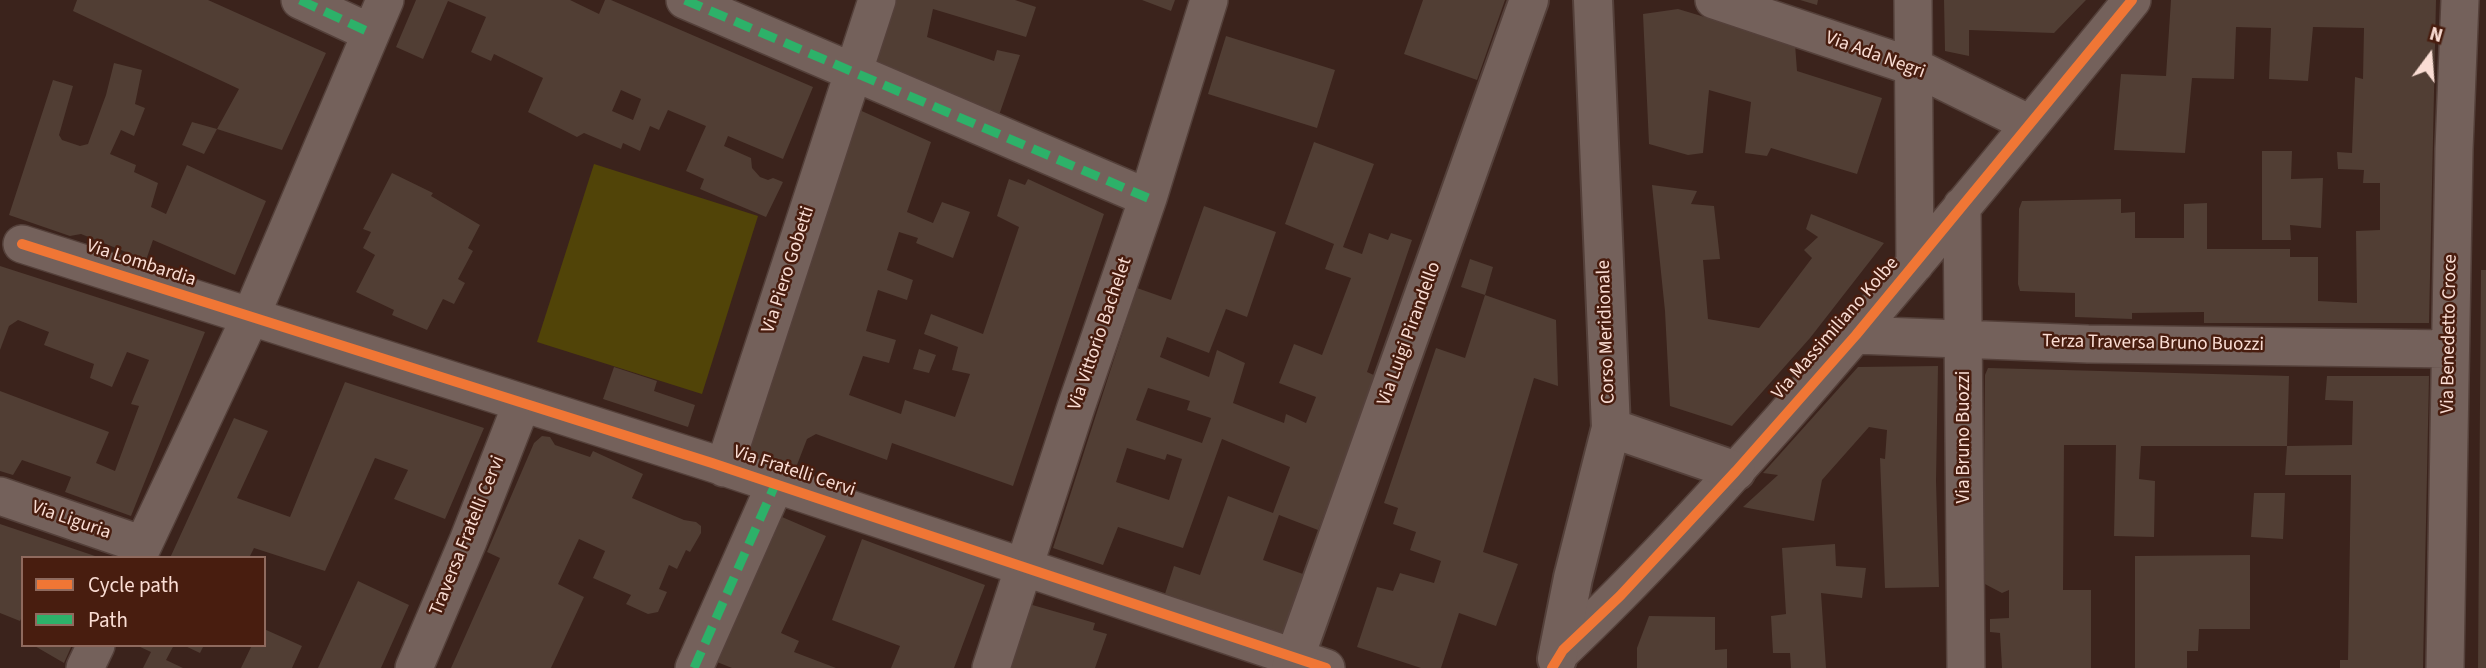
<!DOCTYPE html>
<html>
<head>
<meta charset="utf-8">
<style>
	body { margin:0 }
	#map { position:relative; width:2486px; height:668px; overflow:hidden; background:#3b231c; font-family:"Source Sans 3",sans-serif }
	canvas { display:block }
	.legend { position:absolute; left:21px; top:556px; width:245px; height:91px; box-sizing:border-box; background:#481d0f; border:2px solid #8f6a5e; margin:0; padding:9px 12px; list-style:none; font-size:21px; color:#faddd4 }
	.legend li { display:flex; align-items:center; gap:14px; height:35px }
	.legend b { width:35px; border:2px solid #8f6a5e }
	.north { position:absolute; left:2395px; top:21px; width:70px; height:70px; -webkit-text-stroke:5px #481d0f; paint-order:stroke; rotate:16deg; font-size:19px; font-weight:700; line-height:28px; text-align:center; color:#faddd4 }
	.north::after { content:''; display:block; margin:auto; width:24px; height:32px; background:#faddd4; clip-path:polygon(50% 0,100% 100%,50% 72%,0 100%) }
</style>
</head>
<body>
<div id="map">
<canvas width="2486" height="668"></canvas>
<ul class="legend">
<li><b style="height:9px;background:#f07635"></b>Cycle path</li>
<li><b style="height:9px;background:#2db169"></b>Path</li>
</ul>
<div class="north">N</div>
</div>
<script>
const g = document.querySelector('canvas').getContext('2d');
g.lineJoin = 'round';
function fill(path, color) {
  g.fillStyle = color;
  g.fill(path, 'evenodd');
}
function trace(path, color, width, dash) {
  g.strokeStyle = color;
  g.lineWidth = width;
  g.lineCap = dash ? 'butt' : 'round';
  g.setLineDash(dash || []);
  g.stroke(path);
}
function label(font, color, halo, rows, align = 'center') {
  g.font = font + ' "Source Sans 3",sans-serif';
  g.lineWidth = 5;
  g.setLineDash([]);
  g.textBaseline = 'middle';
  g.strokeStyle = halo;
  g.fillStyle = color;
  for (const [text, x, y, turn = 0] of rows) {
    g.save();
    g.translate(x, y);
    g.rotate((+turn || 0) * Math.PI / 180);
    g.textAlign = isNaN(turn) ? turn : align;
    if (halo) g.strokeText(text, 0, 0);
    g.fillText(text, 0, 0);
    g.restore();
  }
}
fill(new Path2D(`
	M594,164L758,216L702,394L537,342Z`), '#514408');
fill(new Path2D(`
	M77,0H208L326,53L282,150L217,129L239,89L73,11Z
	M416,0H570L599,14L605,0H611L813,87L783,159L728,136L724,146L751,158L752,168L760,177L768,180L773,178L783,182L766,217L700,189L704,179L686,171L706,126L668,110L659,130L650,126L640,151L623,143L621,149L584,133L577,137L528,112L543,78L494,54L491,61L471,52L486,17L448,1L423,59L396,47ZM621,90L641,99L633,120L612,111Z
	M891,0H1015L1036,7L1026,37L933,9L927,37L994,61L997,50L1020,55L998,118L872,60Z
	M1142,0H1175L1171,11Z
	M1423,0H1505L1477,80L1404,54Z
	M1800,0H1818L1817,5Z
	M1944,0H2086L2054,33L1969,30V56L1945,51Z
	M2171,0H2436L2429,323H2204V312L2132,313V319L2075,317V293L2020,291L2018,284L2019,209L2022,201L2121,199V213L2135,212V238H2184V204L2207,203V249H2290V257H2318V301L2357,303L2356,231L2380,230V183H2363L2364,170L2338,169L2337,152L2352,153L2355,77L2363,79L2364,28L2313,27L2308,81L2269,79L2271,28L2236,27L2234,79L2192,78L2185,153L2114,150L2121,74L2166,76Z
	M1678,9L1795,44L1797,71L1882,98L1857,174L1771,148L1767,156L1745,153L1751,102L1709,90L1703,153L1688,155L1649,144L1643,14Z
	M1226,36L1335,70L1317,128L1208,94Z
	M114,63L142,70L135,104L145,108L134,136L121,130L110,154L136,165L134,172L158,183L151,207L166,214L187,165L266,201L235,275L153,240L146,260L81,234L70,236L9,215L53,80L73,86L59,135L62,140L80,146L88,144L106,95Z
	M855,108L931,142L907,212L933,223L942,202L970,212L953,258L916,243L918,238L899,232L887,270L913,280L907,300L878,290L866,331L896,340L889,363L863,356L849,395L901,414L905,400L955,417L970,374L952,370L958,347L924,334L931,314L983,334L1019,227L997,216L1009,179L1025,185L1028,179L1104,214L1013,486L892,443L887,460L816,434L807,439L795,470L746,456Z
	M192,122L217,129L204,154L182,145Z
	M1314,142L1374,164L1343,247L1362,254L1369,233L1388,240L1391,233L1412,240L1367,372L1376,376L1318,530L1279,515L1263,560L1303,574L1281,637L1164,597L1174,566L1200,575L1228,496L1273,513L1290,467L1222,439L1183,548L1118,527L1103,565L1053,548L1137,288L1171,300L1204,206L1276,232L1247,317L1226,309L1209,353L1167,337L1160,357L1209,377L1217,350L1245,363L1233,403L1284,423L1286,414L1306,423L1316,397L1279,383L1294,344L1322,355L1351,278L1325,269L1334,244L1285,224ZM1148,388L1190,401L1187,410L1211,418L1202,443L1136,420ZM1127,448L1165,460L1167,454L1182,459L1169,500L1116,482Z
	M2262,151H2292L2291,179L2323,178L2321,228L2290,225L2291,240H2262Z
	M392,173L433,193L431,196L480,225L468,248L473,251L458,279L465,283L454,304L443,299L427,330L392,315L394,310L356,292L375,255L363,248L371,232L363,229Z
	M1652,185L1697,191L1691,204L1714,206L1720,259L1703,260L1708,319L1759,328L1812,258L1804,250L1818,237L1806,229L1811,214L1884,243L1810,338L1732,426L1670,406L1665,311Z
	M1470,259L1493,267L1485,295L1461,287Z
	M0,266L205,332L131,516L65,492L71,477L22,460L13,475L0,471V391L109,432L96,463L115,471L139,406L131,404L149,360L127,352L112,387L90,378L94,364L44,345L49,332L18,320L9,326L0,350Z
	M2481,270H2486V668H2478Z
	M1485,295L1556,320L1558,386L1534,378L1483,552L1518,564L1496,626L1459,613L1441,668H1421L1357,647L1377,587L1393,591L1400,573L1434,583L1441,561L1410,550L1416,532L1393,524L1398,508L1384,503L1436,348L1465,358Z
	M919,349L936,355L929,373L913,369Z
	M1938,366L1936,481L1939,587L1885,588L1880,458L1885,459L1887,430L1869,427L1822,480L1814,521L1743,507L1778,475L1763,473L1858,367Z
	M614,367L657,381L654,391L695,405L688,427L603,399Z
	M1988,368L2289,376L2287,446H2141L2139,479L2155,481L2154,537L2114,536L2116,445H2064L2063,590H2091V668H2002L2000,633L1990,632V619L2009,618V590L2002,593L1983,583L1985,375Z
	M2327,376H2429L2423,668H2340V660H2348L2351,475H2285L2287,446L2352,445L2353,401L2325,400Z
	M345,382L484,428L445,519L394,499L408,470L375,458L325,571L254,548L249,558H170L234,418L268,431L237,498L290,517Z
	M542,436L550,437L555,445L590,457L593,451L643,474L632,498L684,520L696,522L701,526V533L690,552L686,550L677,569L669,565L659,589L667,592L658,612L648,614L626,604L631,595L593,578L605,551L579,539L558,584L584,597L551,668H451L500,558L487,552L534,443Z
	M2254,493H2285L2283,539L2251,537Z
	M782,517L826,536L781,633L799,641L794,652L836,668H732L717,662Z
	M0,524L98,557V558H23V615L20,621L0,613Z
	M862,539L985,585L954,668H891L900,646L832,620Z
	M1835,544L1836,566L1866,568L1862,598L1821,593L1826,668H1791L1790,653H1773L1771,616L1786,614L1782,548Z
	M2250,555V629H2199L2198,651H2187V668H2135V556Z
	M358,581L409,605L381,668H318Z
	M1029,604L1095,623L1093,630L1107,634L1095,668H1006Z
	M1649,616L1715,617V650L1727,649V668H1637V648Z
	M264,629L302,646L292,668H241L252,645H264Z
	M33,645H72L64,663Z
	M136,645H174L166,660L183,668H143L151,652Z
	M183,645H204L200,653Z`), '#513e34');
const street = new Path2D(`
	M300,0L371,33
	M685,0L1148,198
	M1714,0L1914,67L2030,124
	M1913,0L1915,264
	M1962,206L1966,668
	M22,244L712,463L1326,668
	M1856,335L2088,344L2450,349
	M724,468L877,0
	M0,496L143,545
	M137,558L250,318L385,0
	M1563,650C1640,577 1711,499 1782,419C1902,282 2017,141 2132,0
	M85,668L96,645
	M414,668L468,541L522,403
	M694,668L775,485
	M991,668L1076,407L1148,198L1209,0
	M2445,668L2454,149L2460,0`);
const secondary = new Path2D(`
	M1611,428L1736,471
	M1557,659L1573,578L1611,428L1593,0
	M1291,668L1529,0`);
trace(street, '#54403a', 40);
trace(secondary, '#54403a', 42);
trace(street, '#74615b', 37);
trace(secondary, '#74615b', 38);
trace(new Path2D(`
	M300,0L371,33
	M685,0L1148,198
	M694,668L775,485`), '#2db169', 9, [18, 9]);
trace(new Path2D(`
	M22,244L712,463L1326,668
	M1552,668L1563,650L1620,596L1736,471L1856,335L2132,0`), '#f07635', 10);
label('19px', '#faddd4', '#481d0f', [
	["Via Ada Negri",1875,56,20],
	["Via Lombardia",141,264,18],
	["Via Piero Gobetti",789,270,-72],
	["Via Massimiliano Kolbe",1836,329,-49],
	["Corso Meridionale",1607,332,-92],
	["Via Vittorio Bachelet",1101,334,-71],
	["Via Luigi Pirandello",1410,334,-70],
	["Via Benedetto Croce",2450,334,-89],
	["Terza Traversa Bruno Buozzi",2153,344,1],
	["Via Bruno Buozzi",1965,437,-90],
	["Via Fratelli Cervi",794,472,18],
	["Via Liguria",71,521,19],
	["Traversa Fratelli Cervi",468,536,-68]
]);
</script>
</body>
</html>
